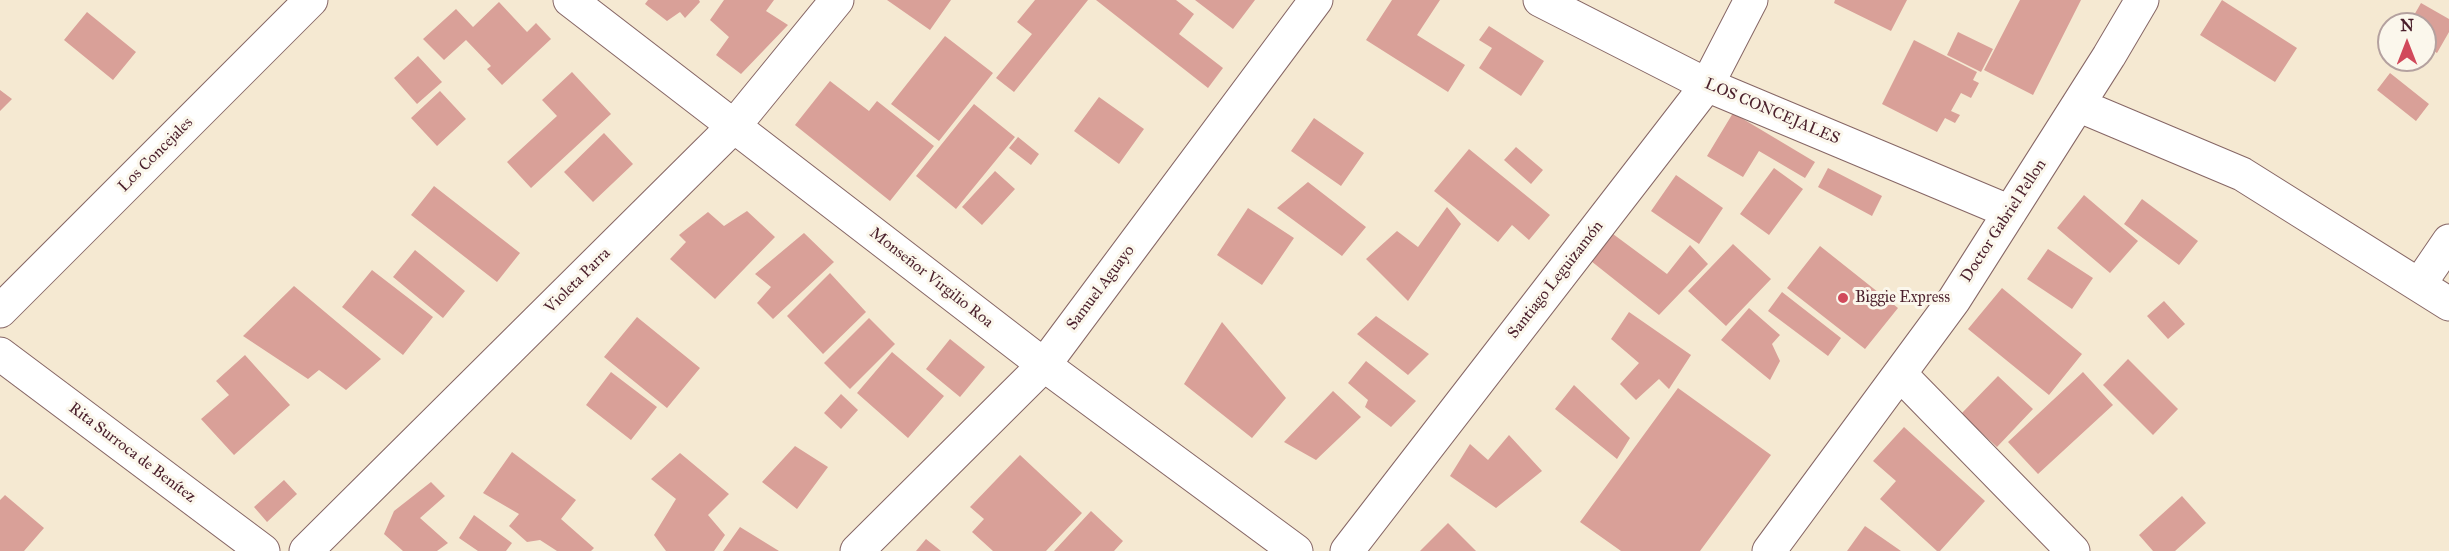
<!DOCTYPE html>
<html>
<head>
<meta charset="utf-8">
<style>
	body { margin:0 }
	#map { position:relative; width:2449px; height:551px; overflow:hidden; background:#f5e9d2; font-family:"IM FELL Great Primer",serif }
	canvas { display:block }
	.north { position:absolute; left:2377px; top:12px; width:60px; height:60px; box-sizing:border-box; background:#fbf7ec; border:2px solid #b4a19f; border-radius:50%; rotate:0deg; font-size:16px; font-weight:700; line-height:24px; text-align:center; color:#4a1f2b }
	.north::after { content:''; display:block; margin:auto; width:21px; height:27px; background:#d1495b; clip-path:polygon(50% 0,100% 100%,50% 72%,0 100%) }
</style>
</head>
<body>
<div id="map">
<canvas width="2449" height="551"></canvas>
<div class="north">N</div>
</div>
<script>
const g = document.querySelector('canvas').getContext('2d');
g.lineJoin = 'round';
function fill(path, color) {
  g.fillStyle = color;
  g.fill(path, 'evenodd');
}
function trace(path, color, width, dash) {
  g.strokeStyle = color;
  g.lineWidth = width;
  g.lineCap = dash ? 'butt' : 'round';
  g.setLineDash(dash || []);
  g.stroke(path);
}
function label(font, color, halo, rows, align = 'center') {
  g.font = font + ' "IM FELL Great Primer",serif';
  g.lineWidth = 6;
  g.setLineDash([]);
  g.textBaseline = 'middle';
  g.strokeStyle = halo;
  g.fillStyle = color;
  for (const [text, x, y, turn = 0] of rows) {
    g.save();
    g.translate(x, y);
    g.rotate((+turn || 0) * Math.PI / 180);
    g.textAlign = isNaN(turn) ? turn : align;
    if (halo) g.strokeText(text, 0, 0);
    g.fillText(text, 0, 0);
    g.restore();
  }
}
fill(new Path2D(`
	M648,0H699L700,2L685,18L680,12L667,21L645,4Z
	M724,0H774L766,11L788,25L741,74L716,55L729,37L710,20Z
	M887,0H951L930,30Z
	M1035,0H1088L1014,92L996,78L1032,34L1017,22Z
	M1096,0H1176L1194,14L1179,34L1223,68L1208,88Z
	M1195,0H1255L1233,29Z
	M1392,0H1440L1417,35L1465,65L1448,92L1366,40Z
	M1835,0H1907L1891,31L1834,3Z
	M2020,0H2081L2033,95L1984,70Z
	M2222,0L2297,48L2275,82L2200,35Z
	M499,2L527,32L536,23L551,39L502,85L487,69L491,66L466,40L444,60L423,39L456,9L473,27Z
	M2421,3L2449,19V32L2437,53L2425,46V24H2409Z
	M87,12L136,52L113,80L64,40Z
	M1489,26L1544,61L1521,96L1479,68L1492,48L1479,40Z
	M1958,32L1993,49L1981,72L1947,55Z
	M945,36L993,73L939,141L891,104Z
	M1914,40L1977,72L1973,80L1979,83L1971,98L1961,93L1951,111L1960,115L1955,123L1945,118L1937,132L1882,104Z
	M418,56L442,82L417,104L394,78Z
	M572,72L611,114L531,188L507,162L557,116L542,100Z
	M2390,73L2429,104L2416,121L2377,90Z
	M830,81L869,111L877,101L934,146L890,201L795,125Z
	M0,90L12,99L0,111Z
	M440,91L466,119L437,146L411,118Z
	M1099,97L1144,129L1119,164L1074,131Z
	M974,104L1015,137L956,209L916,176Z
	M1733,113L1815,162L1805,178L1759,151L1743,177L1707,156Z
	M1314,118L1364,153L1341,186L1291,151Z
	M604,133L633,164L593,202L564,172Z
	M1018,137L1039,154L1031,165L1009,148Z
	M1516,147L1543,170L1531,184L1504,160Z
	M1469,149L1550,215L1529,240L1512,225L1498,242L1434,191Z
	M1774,168L1803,189L1769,235L1740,214Z
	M1828,168L1882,196L1872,216L1818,187Z
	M995,171L1015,189L982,225L962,207Z
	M1676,175L1723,208L1699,244L1651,211Z
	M1308,182L1366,227L1342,256L1277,208Z
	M434,186L520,253L497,282L411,215Z
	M2084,195L2138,241L2110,273L2057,228Z
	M2142,199L2198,241L2179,265L2124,224Z
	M1447,207L1461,224L1408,301L1366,259L1397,231L1418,247Z
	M1248,208L1294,238L1262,285L1217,255Z
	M747,211L775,237L715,299L670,259L686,242L679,235L708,212L724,226Z
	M804,233L834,262L773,319L757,303L771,287L755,274Z
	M1613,234L1667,274L1690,245L1708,264L1659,315L1591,261Z
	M1733,244L1771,279L1726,326L1688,291Z
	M1820,246L1898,308L1865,349L1787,288Z
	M2048,249L2093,278L2072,309L2027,279Z
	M415,250L465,291L443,318L393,277Z
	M372,270L433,317L403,355L342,307Z
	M830,273L866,312L823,354L787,316Z
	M294,286L381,359L346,390L319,370L308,379L243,336Z
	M2002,288L2082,354L2049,395L1968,329Z
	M1782,292L1841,338L1828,356L1768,311Z
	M2164,301L2185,324L2168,339L2147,316Z
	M1749,308L1780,335L1772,344L1780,361L1770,380L1721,340Z
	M1629,312L1691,355L1669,389L1659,379L1636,400L1620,384L1639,363L1611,339Z
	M1376,316L1429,354L1408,375L1357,334Z
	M637,317L700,368L667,408L604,357Z
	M869,318L895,344L850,389L824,363Z
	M1222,322L1286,398L1252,438L1184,384Z
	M950,339L985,367L960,397L926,369Z
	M892,352L944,396L908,438L857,393Z
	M245,355L290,405L234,455L201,419L229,395L216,381Z
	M2128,359L2178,409L2153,435L2103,385Z
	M1366,361L1416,401L1391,427L1365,407L1368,400L1348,383Z
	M611,372L657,407L631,440L586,405Z
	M2083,372L2113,405L2038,474L2008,442Z
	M1998,376L2033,409L1997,447L1961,414Z
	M1574,385L1630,438L1617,459L1555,409Z
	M1678,388L1771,455L1700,551H1621L1580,522Z
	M1333,391L1361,417L1316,460L1284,442Z
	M841,394L858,410L841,429L824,413Z
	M1904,427L1985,501L1940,551H1937L1880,499L1896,481L1873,461Z
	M1509,435L1542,471L1496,508L1450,476L1470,444L1488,460Z
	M795,446L828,467L797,509L762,482Z
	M512,452L576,500L561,519L594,548L591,551H557L540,540L527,542L509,526L519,514L483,493Z
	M680,453L729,494L708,515L725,535L714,551H666L654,535L676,499L651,479Z
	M1020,455L1082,513L1046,551H993L972,532L984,519L970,507Z
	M284,480L297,494L267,522L254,507Z
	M431,482L445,496L420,518L448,543L437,551H403L384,534L394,511Z
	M5,495L44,528L24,551H0V500Z
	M2182,496L2206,523L2175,551H2153L2139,535Z
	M1091,511L1123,541L1114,551H1054Z
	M474,515L512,543L506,551H478L459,538Z
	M1448,523L1476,551H1420Z
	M1865,526L1901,551H1847Z
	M740,527L779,551H723Z
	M926,539L941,551H916Z`), '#d9a098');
const minor = new Path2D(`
	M570,0L1044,365L1296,551
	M1540,0L1707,85L2010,212
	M2078,105L2242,174L2449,304
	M2419,285L2449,241
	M0,311L311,0
	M0,354L263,551
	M1900,374L2073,551
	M306,551L734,126L837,0
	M857,551L1044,365L1316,0
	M1347,551L1707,85L1751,0
	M1769,551L1954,300L2109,56L2142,0`);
trace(minor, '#866665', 35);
trace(minor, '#fff', 33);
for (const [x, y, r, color] of [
	[1843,298,6,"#d1495b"]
]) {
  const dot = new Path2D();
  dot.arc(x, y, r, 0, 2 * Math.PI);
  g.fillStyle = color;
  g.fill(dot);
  trace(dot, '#fbf7ec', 2);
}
label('16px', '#4a1f2b', '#fbf7ec', [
	["LOS CONCEJALES",1772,112,23],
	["Los Concejales",156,155,-45],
	["Doctor Gabriel Pellon",2004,221,-57],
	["Monseñor Virgilio Roa",931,278,38],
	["Santiago Leguizamón",1556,280,-52],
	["Violeta Parra",578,281,-45],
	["Samuel Aguayo",1101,288,-53],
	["Rita Surroca de Benítez",132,453,37]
]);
label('16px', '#4a1f2b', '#fbf7ec', [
	["Biggie Express",1855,298]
], 'left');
</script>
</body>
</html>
